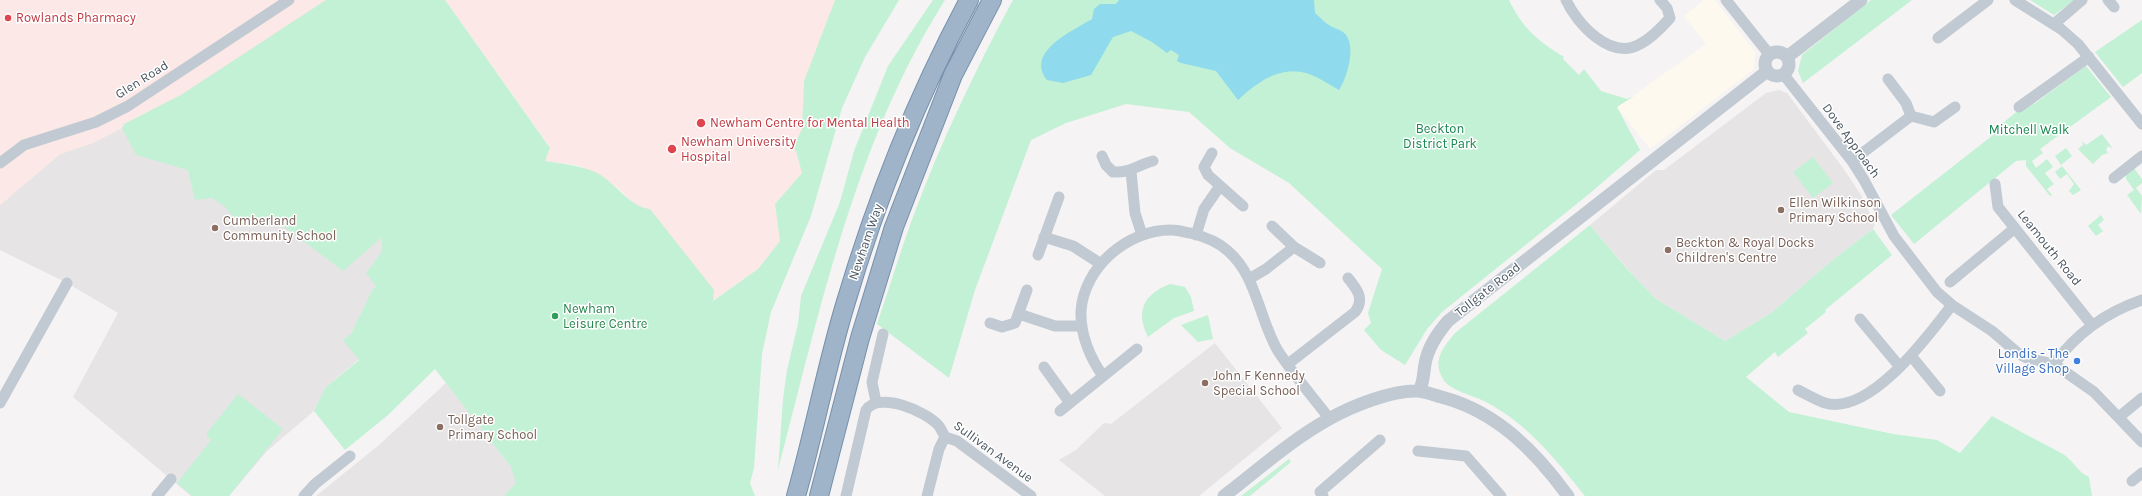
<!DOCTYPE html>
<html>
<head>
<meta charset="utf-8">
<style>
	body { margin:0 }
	canvas { display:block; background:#f5f3f3 }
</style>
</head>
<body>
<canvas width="2142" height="496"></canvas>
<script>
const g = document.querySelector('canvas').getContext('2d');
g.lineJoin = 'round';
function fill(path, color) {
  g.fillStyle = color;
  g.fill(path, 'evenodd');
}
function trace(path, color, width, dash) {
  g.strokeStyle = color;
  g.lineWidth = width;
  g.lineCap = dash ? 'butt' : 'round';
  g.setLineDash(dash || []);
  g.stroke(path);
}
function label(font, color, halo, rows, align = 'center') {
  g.font = font + ' Karla,sans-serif';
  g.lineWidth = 3;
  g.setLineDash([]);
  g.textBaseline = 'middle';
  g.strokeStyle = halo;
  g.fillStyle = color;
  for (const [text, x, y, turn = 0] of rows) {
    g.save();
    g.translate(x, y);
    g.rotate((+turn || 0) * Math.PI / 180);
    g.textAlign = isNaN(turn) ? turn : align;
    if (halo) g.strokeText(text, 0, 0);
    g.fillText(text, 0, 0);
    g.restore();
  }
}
fill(new Path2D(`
	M1704,0H1715L1755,52L1754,69L1650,149L1617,107L1706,44L1684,16Z`), '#fdf9ef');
fill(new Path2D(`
	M326,0H445L463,193L372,290L351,334L359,359L325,388L314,411L267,451L229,496H191L73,397L118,313L67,283L0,250V205L60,154L93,143L122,128Z
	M1779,90L1787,93L1843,168L1861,195L1875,224L1873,229L1835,258L1771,313L1725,341L1656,299L1631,273L1590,225L1656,170H1664L1766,93Z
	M1215,343L1282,428L1199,496H1105L1059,460L1076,450L1104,423L1111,424Z
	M446,383L511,467L529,486L514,496H316L379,445Z`), '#e6e4e5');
fill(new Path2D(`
	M0,0H326L181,95L124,124L122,128L93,143L60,154L0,205Z
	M445,0H835L804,81L802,129L793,148L796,151L802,173L775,204L780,241L758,269L712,301L639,208L617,187L578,165L545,161L550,147Z`), '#fce8e6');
fill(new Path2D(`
	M326,0H445L550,148L545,161C563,164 580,165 597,173C615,182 629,207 650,209L714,290L713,301L758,269L780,241L775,204L802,173L796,151L793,148L802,129L804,81L835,0H899L865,57L842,108L811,216L771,312L762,354L754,468L750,483L755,496H504L516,483L511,467L435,369L388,415L345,450L314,411L325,388L359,360L343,340L351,334L372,290L376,286L366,273L382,252V237L343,271L282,225L246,226L237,220L224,206L212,198L195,200L188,170L136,155L122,128L124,124L181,95Z
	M933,0H945C855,142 820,310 778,470L783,399L787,370L798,324L801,296L840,202L854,151L888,66Z
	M1013,0H1509C1523,29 1538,41 1564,57L1563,59L1579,75L1584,69L1601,91L1627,99L1634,96L1617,107L1640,150L1589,194L1442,312L1427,329L1405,365L1381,350L1364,330L1371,323L1368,313L1382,269L1289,183L1230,148L1189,112L1126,104L1066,123L1031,140L975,290L949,378L877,324C889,289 900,252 913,217C941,142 975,70 1013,0Z
	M1871,0H1912L1803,83L1798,71L1802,55Z
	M2030,0H2074L2054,15Z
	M2142,20V73L2123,87L2095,52Z
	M2086,66L2111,97L2040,149L2043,153L2032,161L2036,168L2047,159L2053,167L2045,173L2054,184L2047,189L2052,195L2050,196L2026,166V160L2016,161L1914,244L1891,215L1993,135L1998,127L2031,100L2034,104Z
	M2102,134L2113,149L2108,146L2106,150L2108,153L2102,155L2093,164L2078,149L2083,145L2082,141L2086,145Z
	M2066,148L2072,156L2061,165L2055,156Z
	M1813,157L1833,183L1813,198L1793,172Z
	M2062,166L2081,190L2073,195L2069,191L2074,184L2067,174L2060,179L2055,172Z
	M2134,168L2142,179V183L2136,188L2142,196L2141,214L2127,195L2134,190L2126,179V174Z
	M2101,215L2104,220L2098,225L2103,231L2096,236L2088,226Z
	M1590,225L1627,269L1656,299L1725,341L1771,313L1835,258L1873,229L1892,255L1825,310L1826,312L1805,329L1808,333L1778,357L1775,352L1746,377L1789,412L1893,434L1937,440L1960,453L1992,416C2015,429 2039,441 2061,453C2073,459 2078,473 2089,477L2092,496H1585C1557,461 1527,423 1486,402C1473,395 1450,391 1443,379C1432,360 1443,348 1455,333Z
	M1170,284L1185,287L1191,297L1194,311L1174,318L1148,337C1135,311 1144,294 1170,284Z
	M1208,315L1213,339L1198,342L1181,325Z
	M238,394L283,429L229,496H192L177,483L211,440L207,436V433Z
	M1289,459L1291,462L1250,496H1241Z`), '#c3f1d5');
fill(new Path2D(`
	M1119,0H1314L1315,13C1320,17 1324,22 1329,25C1333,28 1339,29 1343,32C1358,43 1347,78 1339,90C1330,85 1320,78 1309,74C1282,64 1257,82 1238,100L1216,71L1181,63L1177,61L1179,55L1171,50L1167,53L1152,42L1131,31L1113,37L1091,75L1063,83L1047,80C1025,52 1072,31 1092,19L1094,9L1100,4H1116Z`), '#90daee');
const trunk = new Path2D(`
	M796,496C814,433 826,368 845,305C876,200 917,97 969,0
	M819,496L860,338L894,227L953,75L992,0`);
trace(trunk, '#7690ad', 20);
trace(new Path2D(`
	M1566,0C1577,24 1611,61 1640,44C1652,38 1662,27 1670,18L1667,8L1660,0
	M1726,0L1769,54
	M2015,0L2061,29L2078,44L2142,124
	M2108,0L2114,7
	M2054,24L2082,0
	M1938,38L1988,0
	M1784,75L1852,161L1864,180L1894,236L1937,292L1952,305L1992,331L2019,354L2027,358L2054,364L2094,392L2142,442
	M2019,107L2089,57
	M1911,116L1934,122L1955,107
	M1212,153L1204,167L1208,175L1243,206
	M1102,156L1106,165L1113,172C1131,173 1137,165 1153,161
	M1852,161L1911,116L1906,103L1888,79
	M0,163L24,145L96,122L128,106L289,0
	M1131,171L1135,213L1142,235
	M2114,178L2142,156
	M1995,184L1998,207L2092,325
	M1272,226L1294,247L1320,263
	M1196,235L1204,209L1220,186
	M1044,237L1073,246L1101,264
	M1038,255L1059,197
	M1249,279L1266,269L1294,247
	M1950,282L2015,228
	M1019,314L1055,326H1082
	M1860,319L1900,367
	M990,323L1002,327L1015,323L1027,290
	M1912,357L1940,391
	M1288,364L1355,312C1365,299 1357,289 1348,278
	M2054,364C2076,334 2107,312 2142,300
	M1044,367L1070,403
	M1103,376C1090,358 1080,334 1081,311C1084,267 1128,229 1172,230C1178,230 1184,232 1190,233C1203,236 1218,242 1228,251C1257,276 1259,319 1278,351C1293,374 1312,396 1329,418
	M1798,390C1806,394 1816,400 1825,403C1870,416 1928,336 1952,305
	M876,402L872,382L883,334
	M0,403L67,283
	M1060,411L1137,349
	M2119,417L2142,398
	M1418,451L1466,456L1501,496
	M2132,481L2142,473
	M157,496L171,479
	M304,496L315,484L350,456
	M846,496L866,410C879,391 926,411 939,426C941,429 943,433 945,437L957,441L1031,496
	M927,496L939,449L945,437
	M1323,496L1320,492L1380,440`), '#c1cad2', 11);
trace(new Path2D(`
	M1765 64a12 12 0 1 1 24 0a12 12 0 1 1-24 0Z
	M1787,57L1861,0
	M1419,391C1424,382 1423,375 1425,364C1428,347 1437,334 1448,321L1766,72
	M1224,496C1258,470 1291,440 1329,419C1352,406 1392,390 1418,391C1427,392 1437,396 1445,398C1498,413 1536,452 1568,496`), '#c1cad2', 13);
trace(trunk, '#9fb4c9', 18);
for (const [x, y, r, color] of [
	[8,18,4,"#e0444e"],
	[701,123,5,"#e0444e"],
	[672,149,5,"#e0444e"],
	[1781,210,4,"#8d6e63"],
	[215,228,4,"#8d6e63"],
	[1668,250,4,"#8d6e63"],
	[555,316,4,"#2e9e5b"],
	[2077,361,4,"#3f7fe0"],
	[1205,383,4,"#8d6e63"],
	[440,427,4,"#8d6e63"]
]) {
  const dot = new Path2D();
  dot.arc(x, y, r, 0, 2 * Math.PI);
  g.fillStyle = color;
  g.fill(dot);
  trace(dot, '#fff', 1.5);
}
label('13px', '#be3a42', '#fff', [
	["Rowlands Pharmacy",16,18],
	["Newham Centre for Mental Health",710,123],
	["Newham University",681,142],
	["Hospital",681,157]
], 'left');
label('13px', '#4a5661', '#fff', [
	["Glen Road",142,80,-32],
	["Dove Approach",1851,141,54],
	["Newham Way",866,242,-71],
	["Leamouth Road",2049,248,51],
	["Tollgate Road",1488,290,-38],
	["Sullivan Avenue",993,452,36]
]);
label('13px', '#17864f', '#fff', [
	["Beckton",1440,129],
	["District Park",1440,144],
	["Mitchell Walk",2029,130]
]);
label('13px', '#785e54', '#fff', [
	["Ellen Wilkinson",1789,203],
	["Primary School",1789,218],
	["Cumberland",223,221],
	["Community School",223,236],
	["Beckton & Royal Docks",1676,243],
	["Children's Centre",1676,258],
	["John F Kennedy",1213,376],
	["Special School",1213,391],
	["Tollgate",448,420],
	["Primary School",448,435]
], 'left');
label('13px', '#27864d', '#fff', [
	["Newham",563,309],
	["Leisure Centre",563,324]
], 'left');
label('13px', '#366cbe', '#fff', [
	["Londis - The",2069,354],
	["Village Shop",2069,369]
], 'right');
</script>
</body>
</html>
